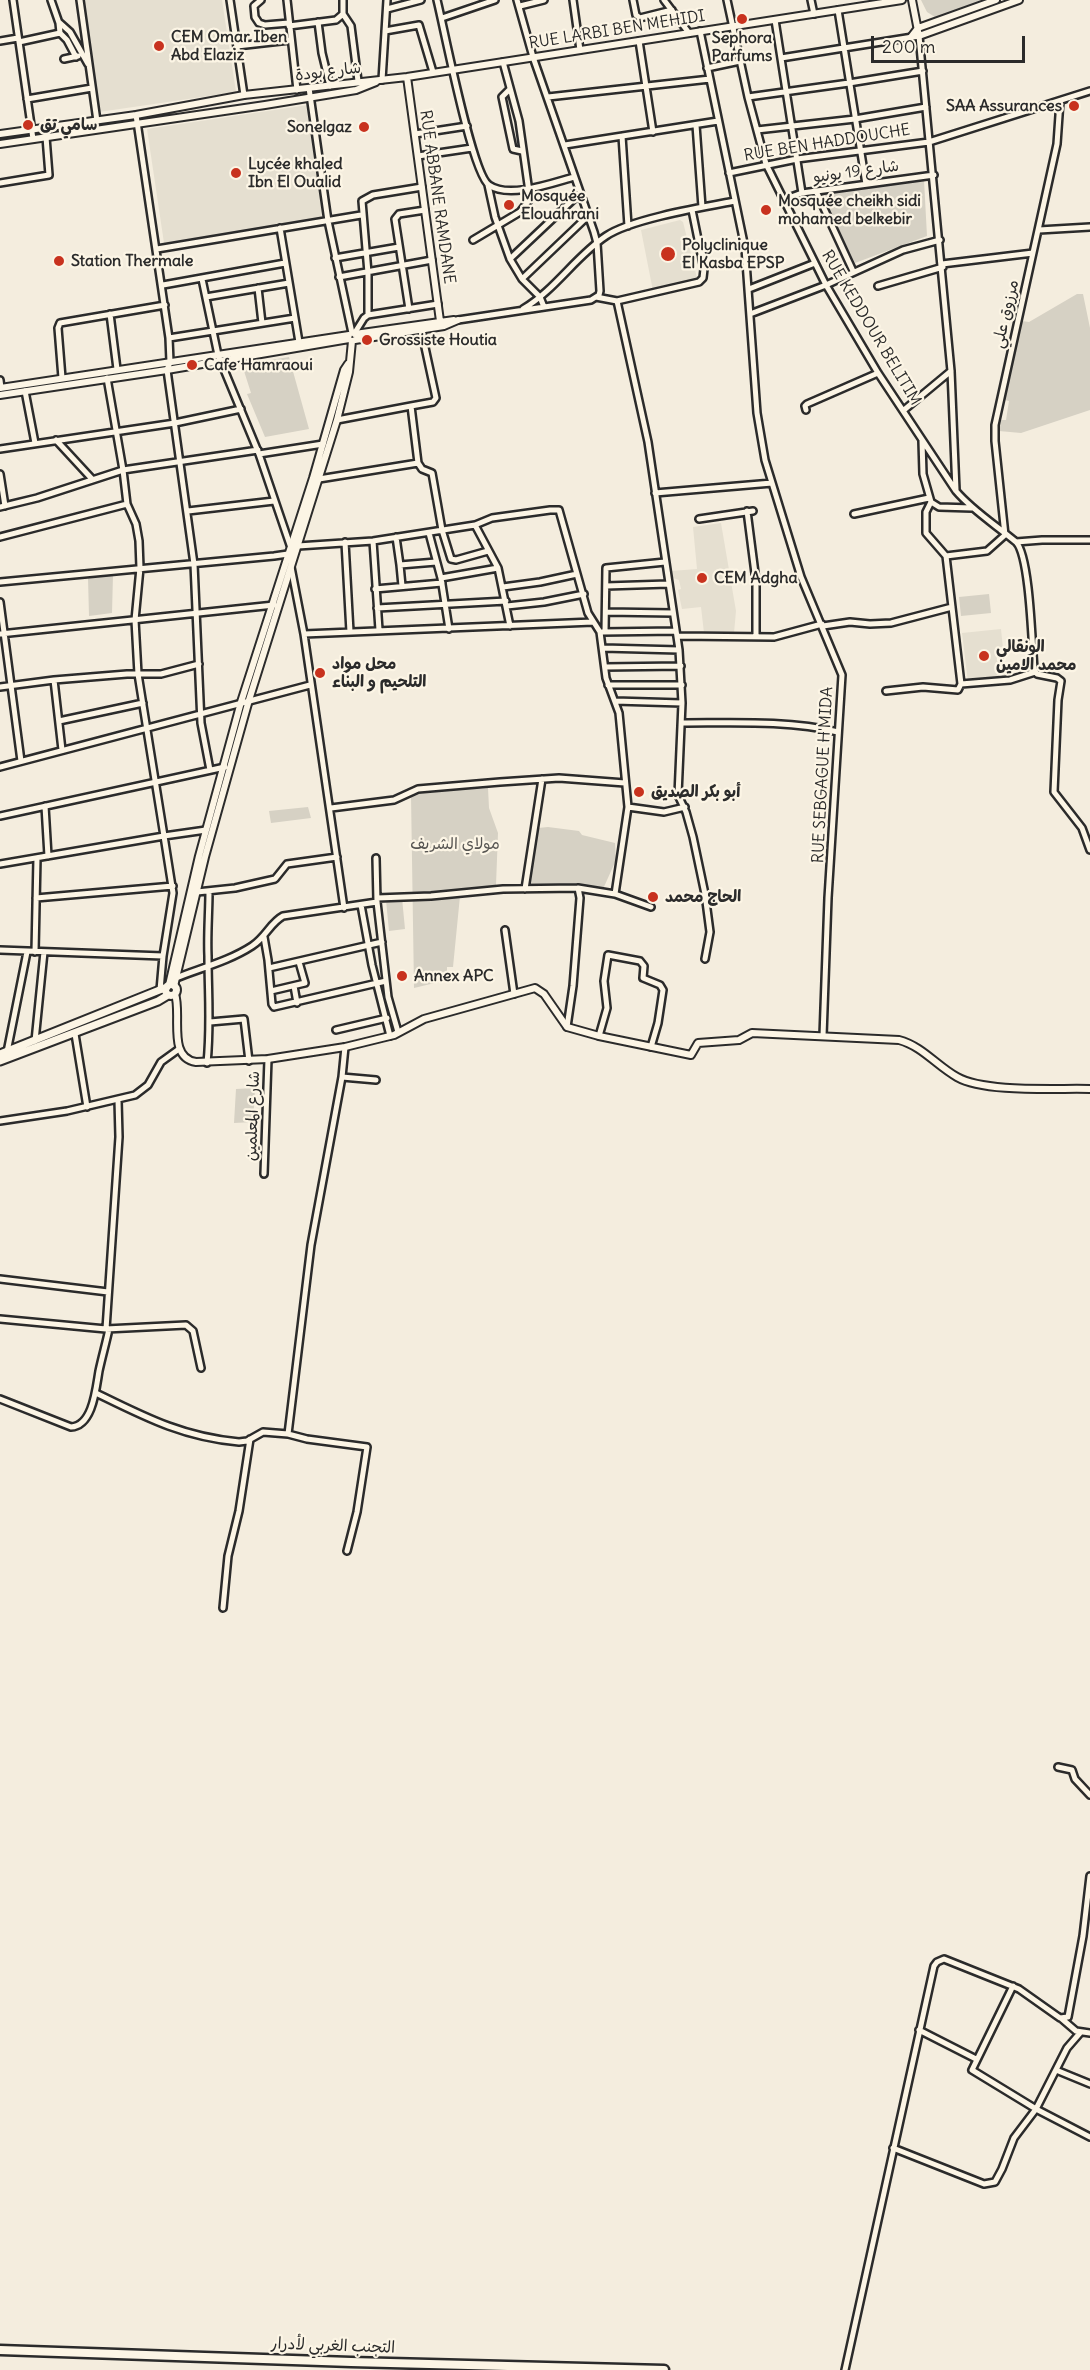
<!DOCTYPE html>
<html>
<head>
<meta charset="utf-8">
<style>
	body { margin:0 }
	#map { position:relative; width:1090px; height:2370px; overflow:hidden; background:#f4edde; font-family:Delius,sans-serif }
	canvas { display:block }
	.scale { position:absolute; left:871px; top:36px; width:154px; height:27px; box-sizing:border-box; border:3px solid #2b2b2b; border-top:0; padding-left:8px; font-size:18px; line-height:21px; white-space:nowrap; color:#2b2b2b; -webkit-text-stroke:4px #fcf5e5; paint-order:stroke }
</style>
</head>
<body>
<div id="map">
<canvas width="1090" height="2370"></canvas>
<div class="scale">200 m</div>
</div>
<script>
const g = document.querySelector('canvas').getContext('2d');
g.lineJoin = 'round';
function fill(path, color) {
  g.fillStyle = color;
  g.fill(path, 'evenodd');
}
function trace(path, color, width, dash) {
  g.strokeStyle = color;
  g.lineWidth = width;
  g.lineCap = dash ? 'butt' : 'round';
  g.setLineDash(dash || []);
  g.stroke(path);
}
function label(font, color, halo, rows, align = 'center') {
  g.font = font + ' Delius,"Playpen Sans Arabic",sans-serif';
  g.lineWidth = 4.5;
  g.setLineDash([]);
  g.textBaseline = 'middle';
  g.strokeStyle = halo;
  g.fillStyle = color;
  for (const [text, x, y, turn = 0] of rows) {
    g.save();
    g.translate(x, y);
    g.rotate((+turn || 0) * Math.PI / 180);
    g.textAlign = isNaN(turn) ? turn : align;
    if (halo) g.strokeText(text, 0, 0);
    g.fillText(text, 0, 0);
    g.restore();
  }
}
fill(new Path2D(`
	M84,0H222L236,92L99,112Z
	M308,105L325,217L164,243L147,129Z
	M680,220L683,222L697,278L693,284L653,291L641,230Z
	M721,523L736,611L734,633H704L701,607L682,609L678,590L681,589L679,580L673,578L671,571L697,569L693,527Z
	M1001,629L1006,678L968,682L962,633Z`), '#e5dfd0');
fill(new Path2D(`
	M921,0H987L938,19L927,12Z
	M924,180L927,236L855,263L822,195Z
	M1077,294H1083L1090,328V410L1021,433L999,431L1001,420H1006L1009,401L1005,400L1022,321L1029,322Z
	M289,357L309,429L265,437L247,394L251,393L244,371L252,368L251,363Z
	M113,575L112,613L89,616L88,578Z
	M989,594L991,613L961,616L959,597Z
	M488,788L489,808L498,833L496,885L492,888L449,896H460L453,967H447V980L414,988L411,795L418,792Z
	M308,807L311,818L271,823L269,811Z
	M548,827L579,831L582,835L615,843L616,860L603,889L584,886L535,888L528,886L536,830L538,828Z
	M402,898L405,929L389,931L386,900Z
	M255,1088L253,1122L234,1123L236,1089Z`), '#d6d1c4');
const minor = new Path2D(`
	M13,0L33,139
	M80,0L97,121
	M230,0L244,95
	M261,0L254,6L255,17L259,23L265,25L289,23
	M287,0L297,90
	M437,0C444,28 472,174 489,185C509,199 552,183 574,177
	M573,0L580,50
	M633,0L636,15L640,18L672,10
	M664,0L689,33
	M727,0L748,97L766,164L826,285L878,373L956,491C973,511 996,525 1016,542C1030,556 1032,646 1034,669L1037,674L1057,678L1061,681L1058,700L1054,792L1082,828L1090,850
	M811,0L814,14
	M520,6L544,0
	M387,9L421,0
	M838,10L866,184
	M343,14L351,26L358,81
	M442,18L495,0
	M775,20L802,193
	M318,22L322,53L330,86
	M60,23L70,32L88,64
	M289,26L336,20L343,14V0
	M385,31L419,25L433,72
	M700,31L745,248L757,413L765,460L801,577L842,675L828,898L823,1036
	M60,33L67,40L76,57
	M0,41L18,38
	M639,41L653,132
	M19,42L60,33L59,23L51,0
	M237,46L290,40
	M781,58L919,36L951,371L956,490
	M64,59L78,56
	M707,68L740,61
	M382,80L387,0
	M309,88L328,221L352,333
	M510,89L502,97L513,149L522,151
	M548,97L710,79
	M748,97L849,83L923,71
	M27,99L92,88
	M136,115L169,338L170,362L167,370L194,564L201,723L210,770
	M696,125L702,207
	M757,130L855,119L926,107
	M415,134L467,126
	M622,136L628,226
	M565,145L718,121
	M418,156L472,148
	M729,173L797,159L929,142L1090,91
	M0,183L49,175L46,137
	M488,185L495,217L510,259L522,279L540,297L544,307
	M816,191L853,271
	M783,200L802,193L934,175
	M280,228L299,342
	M1039,230L1090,227
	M473,240L520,212L530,199L519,121L503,62
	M157,249L361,215
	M335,258L399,247
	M510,259L580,193
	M942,264L1033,253
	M339,277L432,260
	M202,279L218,355L259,454L290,545
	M522,279L588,216
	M163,285L285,263
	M878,286L943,267
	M258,288L262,323
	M749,289L815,263
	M206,297L289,283
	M596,297L617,301L699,282L703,278L704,269L692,210
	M617,301L648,442L679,650L682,703L678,795L686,812L693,837L705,894L710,932L705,959
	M409,309L395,219L399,214L425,210
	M523,309C555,290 576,256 606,236C631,219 703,207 735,201
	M110,314L117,369
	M750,314L826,285L903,250L940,240
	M368,315L438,304
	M458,320L591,300L599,295L600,291L597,243L594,232L533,57L517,0
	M421,329L436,398L433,402L411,406L418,463L422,469L432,473L442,530L451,559L456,560L488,551
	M354,334L364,318L368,315V273L362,201L373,195L422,187
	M169,338L295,318
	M62,378L58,328L60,323L165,305
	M107,378L123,470L127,504L136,524L139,541L140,568L135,620L138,674L164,836L206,830
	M0,380L1,388
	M25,391L35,443
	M806,410L805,406L807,404L878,373
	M904,410L951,371
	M337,420L411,406
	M56,440L92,479
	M922,441L923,474L931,502L939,507L972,508
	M0,449L175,423L241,409
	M259,454L323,444
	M0,474L5,506
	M319,479L418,463
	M655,493L772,483
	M931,502L926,512V533L946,556L961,684
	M0,507L37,498L123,470L258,450
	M188,511L274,501
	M747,511L756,581V637
	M854,514L929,498
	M699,519L753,511
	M475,525L492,518L550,510H559L588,613L600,632L606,678L619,713L628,807L615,894
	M429,533L441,578L449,629
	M1005,535L995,441V425L1057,144L1060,101
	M0,537L127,504
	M396,537L400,565
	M373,541L379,630
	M345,542L350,632
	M1016,542L1042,540H1090
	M946,556L987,551L1005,535
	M291,567L304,634L344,908
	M441,578L498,568
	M0,582L274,556L288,554L298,546L373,541L475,525L498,568L510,626
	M402,586L400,565L436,562
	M606,586L668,584
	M503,587L540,582L577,574
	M375,589L442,583
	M0,602L21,761
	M507,606L544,602L584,594
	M377,608L506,601
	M606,612L673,613
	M823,626L850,622L870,624L891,623L952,607
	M602,632L676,631
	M605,632L606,568L665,562
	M0,634L274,605
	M304,634L593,622
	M677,636L774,637L822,624
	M603,648L679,650
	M605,667L681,666
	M54,680L62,750
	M608,685H682
	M0,687L54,680L127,674H161L199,664
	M886,691L923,687L958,690L961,684L1010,680L1035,672
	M615,701L682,703
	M59,721L143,703
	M682,723C732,723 789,720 838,732
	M0,767L310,685
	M45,806L48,856
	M628,807L664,812L685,807
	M331,808L394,800L418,789L500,782L559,778L625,783
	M0,816L225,767
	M376,858L377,902L388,997L398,1032
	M0,864L164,836L173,893L163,956L160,990
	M525,889L542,779
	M197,892L235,888L275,879L287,864L337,857
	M36,898L173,886
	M377,898L431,896L503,889L578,888L615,894L651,907
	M361,905L372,965L390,1036
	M505,930L514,994
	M264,937L268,960L272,1004L274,1007L386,981
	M0,950L163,956
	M35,952L37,858
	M269,968L382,942
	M176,978C201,968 229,961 252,946C266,937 270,923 283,916L377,902
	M294,986L297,1003
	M271,991L305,983L299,962
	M210,1022L244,1019L249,1061
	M567,1027L573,986L580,898L578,888
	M336,1030L387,1018
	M75,1034L87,1107
	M599,1036L607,1008L604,981L608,955L640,961L644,966L643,978L660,985L663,990L658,1023L651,1047
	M35,1041L44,952
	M7,1052L27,952
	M207,1063C211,1025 208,993 208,956C207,934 209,912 209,891
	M342,1077L376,1080
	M0,1121L67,1111L135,1095L148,1085L161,1062L179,1049
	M264,1174L268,1059
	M0,1279L108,1292
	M0,1319L106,1329L186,1325L193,1331L201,1368
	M106,1329L119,1137L118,1100
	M96,1393C145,1417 183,1437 239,1442L247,1441L263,1432L288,1434L311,1245L342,1077L345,1047
	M0,1399L71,1427C93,1426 96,1388 99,1371C102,1357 106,1343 109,1329
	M288,1434L307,1439L367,1447L357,1512L347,1551
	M223,1608L228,1556L239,1511L250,1439
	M1058,1767L1072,1770L1075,1779L1090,1795
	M1013,1986L972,2070L1036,2109L1090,2137
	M1062,2019L1076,2031L1090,2033
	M919,2030L976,2059
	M1056,2070L1090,2084
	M893,2148L984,2184L995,2182L1002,2169L1014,2138L1036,2109L1067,2048L1080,2033
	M845,2370L934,1966L937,1962L944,1959L1019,1989L1060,2018L1068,2017L1083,1936L1090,1876`);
const tertiary = new Path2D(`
	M912,0L919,36L1019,0
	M911,37L918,28L996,0
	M407,77L440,321
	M0,134L136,115L244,95L407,77L902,0
	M0,144L265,105L356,90L376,82
	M355,334L454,320
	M355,340L444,326L458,320
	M0,388L349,335
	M0,395L167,370L349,339
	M169,985L199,856L241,702L313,478L344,370L348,364
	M174,986L205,857L249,700L337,420L349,372L352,341
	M175,994C182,1014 167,1058 196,1062L268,1059L345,1047L394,1035L424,1019L535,988L544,994L567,1027L599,1036L691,1055L698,1043L739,1040L752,1033L899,1040C922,1046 937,1066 957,1077C985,1093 1057,1088 1090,1089`);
const secondary = new Path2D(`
	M165.5 990a5.5 5.5 0 1 1 11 0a5.5 5.5 0 1 1-11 0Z
	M0,1054L167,987
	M0,1061L158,1001L168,995`);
const primary = new Path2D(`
	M0,2350L351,2362L664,2370`);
trace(minor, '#2b2b2b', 10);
trace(tertiary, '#2b2b2b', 10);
trace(secondary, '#2b2b2b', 11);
trace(primary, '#2b2b2b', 13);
trace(minor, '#fcf5e5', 5);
trace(tertiary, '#fcf5e5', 6);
trace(secondary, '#fcf5e5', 7);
trace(primary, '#fcf5e5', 8);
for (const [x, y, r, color] of [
	[742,19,6,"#c8321e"],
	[159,46,6,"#c8321e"],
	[1074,106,6,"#c8321e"],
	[28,125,6,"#c8321e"],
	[364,127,6,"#c8321e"],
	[236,173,6,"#c8321e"],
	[509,205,6,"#c8321e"],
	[766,210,6,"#c8321e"],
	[668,254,8,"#c8321e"],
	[59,261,6,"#c8321e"],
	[367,340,6,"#c8321e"],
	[192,365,6,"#c8321e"],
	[702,578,6,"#c8321e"],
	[984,656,6,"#c8321e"],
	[320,673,6,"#c8321e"],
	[639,792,6,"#c8321e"],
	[653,897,6,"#c8321e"],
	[402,976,6,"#c8321e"]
]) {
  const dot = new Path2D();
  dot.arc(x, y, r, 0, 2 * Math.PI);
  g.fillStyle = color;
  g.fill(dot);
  trace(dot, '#fcf5e5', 2);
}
label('16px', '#2b2b2b', '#fcf5e5', [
	["RUE LARBI BEN MEHIDI",617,30,-9],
	["شارع بودة",328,72,-7],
	["RUE BEN HADDOUCHE",827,143,-9],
	["شارع 19 يونيو",856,172,-8],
	["RUE ABBANE RAMDANE",437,197,82],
	["مرزوق علي",1006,314,-77],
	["RUE KEDDOUR BELITIM",871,328,59],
	["RUE SEBGAGUE H'MIDA",823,775,-87],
	["شارع المعلمين",253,1116,-88],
	["التجنب الغربي لأدرار",333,2346,2]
]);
label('bold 16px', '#2b2b2b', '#fcf5e5', [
	["CEM Omar Iben",171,37],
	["Abd Elaziz",171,55],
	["Sephora",742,38,"center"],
	["Parfums",742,56,"center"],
	["SAA Assurances",1062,106,"right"],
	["سامي تق",40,125],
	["Sonelgaz",352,127,"right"],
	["Lycée khaled",248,164],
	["Ibn El Oualid",248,182],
	["Mosquée",521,196],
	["Elouahrani",521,214],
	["Mosquée cheikh sidi",778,201],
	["mohamed belkebir",778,219],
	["Polyclinique",682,245],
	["El Kasba EPSP",682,263],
	["Station Thermale",71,261],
	["Grossiste Houtia",379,340],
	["Cafe Hamraoui",204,365],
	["CEM Adgha",714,578],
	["الونقالي",996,647],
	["محمد الامين",996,665],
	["محل مواد",332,664],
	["التلحيم و البناء",332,682],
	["أبو بكر الصديق",651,792],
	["الحاج محمد",665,897],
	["Annex APC",414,976]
], 'left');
label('16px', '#565451', '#fcf5e5', [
	["مولاي الشريف",455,844]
]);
</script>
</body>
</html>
